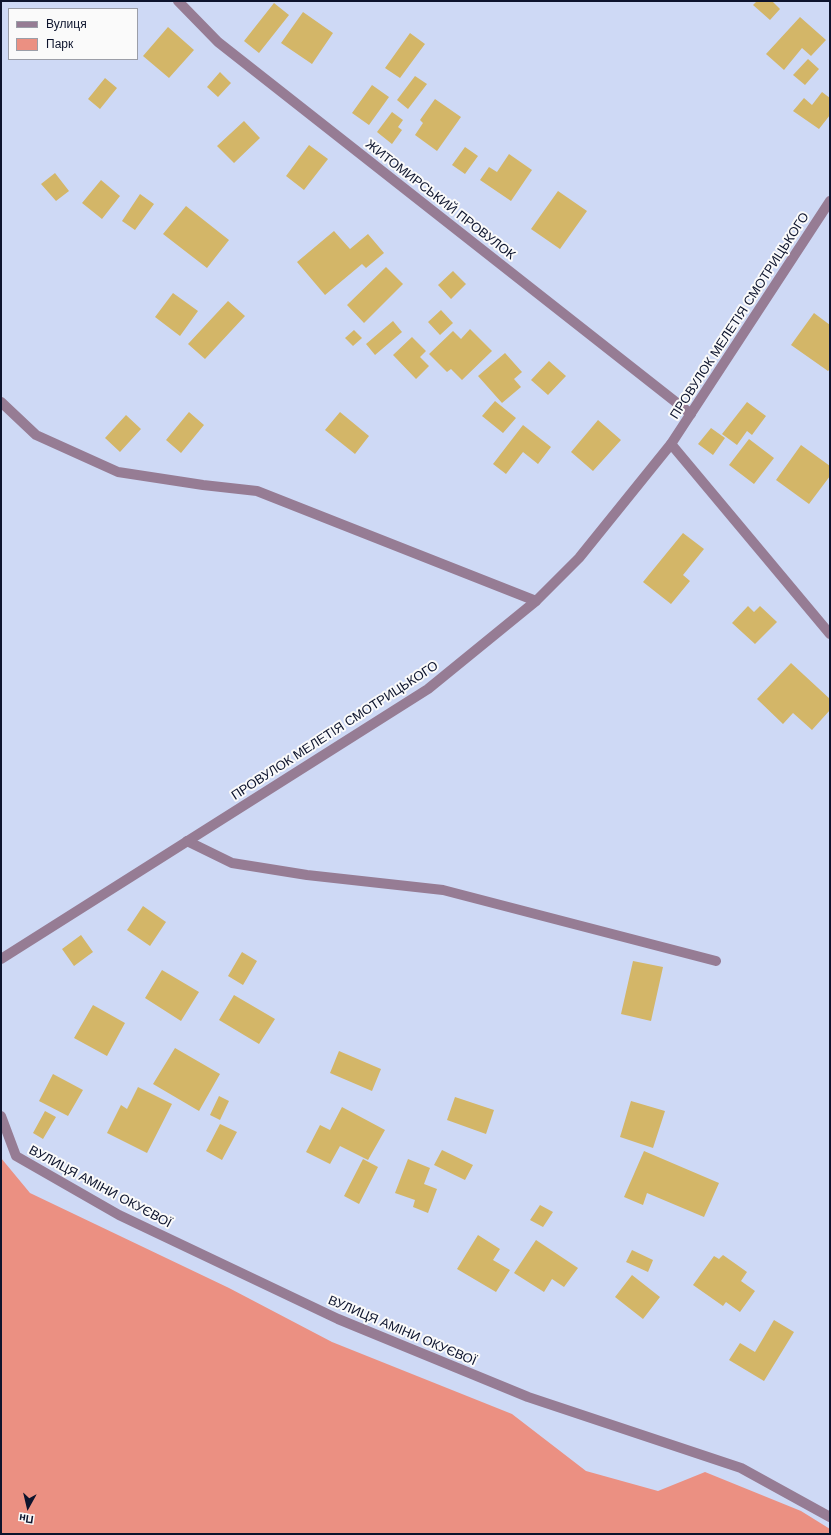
<!DOCTYPE html>
<html>
<head>
<meta charset="utf-8">
<style>
	body { margin:0 }
	#map { position:relative; width:831px; height:1535px; overflow:hidden; background:#ced9f5; font-family:Arial,sans-serif }
	canvas { display:block }
	.frame { position:absolute; inset:0; border:2px solid #0d142d; pointer-events:none }
	.legend { position:absolute; left:8px; top:8px; width:130px; height:52px; box-sizing:border-box; background:#fafafa; border:1px solid #9b9ea8; margin:0; padding:5px 7px; list-style:none; font-size:12px; color:#0d142d }
	.legend li { display:flex; align-items:center; gap:8px; height:20px }
	.legend b { width:20px; border:1px solid #9b9ea8 }
	.north { position:absolute; left:8px; top:1487px; width:40px; height:40px; -webkit-text-stroke:3px #fafafa; paint-order:stroke; rotate:188deg; font-size:11px; font-weight:700; line-height:16px; text-align:center; color:#0d142d }
	.north::after { content:''; display:block; margin:auto; width:14px; height:18px; background:#0d142d; clip-path:polygon(50% 0,100% 100%,50% 72%,0 100%) }
</style>
</head>
<body>
<div id="map">
<canvas width="831" height="1535"></canvas>
<div class="frame"></div>
<ul class="legend">
<li><b style="height:5px;background:#967c94"></b>Вулиця</li>
<li><b style="height:11px;background:#eb9082"></b>Парк</li>
</ul>
<div class="north">Пн</div>
</div>
<script>
const g = document.querySelector('canvas').getContext('2d');
g.lineJoin = 'round';
function fill(path, color) {
  g.fillStyle = color;
  g.fill(path, 'evenodd');
}
function trace(path, color, width, dash) {
  g.strokeStyle = color;
  g.lineWidth = width;
  g.lineCap = dash ? 'butt' : 'round';
  g.setLineDash(dash || []);
  g.stroke(path);
}
function label(font, color, halo, rows, align = 'center') {
  g.font = font + ' Arial,sans-serif';
  g.lineWidth = 4;
  g.setLineDash([]);
  g.textBaseline = 'middle';
  g.strokeStyle = halo;
  g.fillStyle = color;
  for (const [text, x, y, turn = 0] of rows) {
    g.save();
    g.translate(x, y);
    g.rotate((+turn || 0) * Math.PI / 180);
    g.textAlign = isNaN(turn) ? turn : align;
    if (halo) g.strokeText(text, 0, 0);
    g.fillText(text, 0, 0);
    g.restore();
  }
}
fill(new Path2D(`
	M1,1158L30,1193L229,1288L332,1342L512,1414L586,1471L658,1491L705,1472L801,1511L830,1529V1534H1Z`), '#eb9082');
fill(new Path2D(`
	M757,1H772L780,9L770,20L753,5Z
	M274,3L289,15L259,53L244,41Z
	M303,12L333,33L312,64L281,43Z
	M800,17L826,40L811,56L802,48L784,70L766,54Z
	M168,27L194,50L169,78L143,56Z
	M410,33L425,44L400,78L385,68Z
	M808,59L819,69L805,85L793,75Z
	M220,72L231,83L218,97L207,87Z
	M415,76L427,84L408,109L397,100Z
	M105,78L117,88L100,109L88,99Z
	M372,85L389,97L369,125L352,113Z
	M822,92L830,98V115L819,129L793,111L804,98L812,105Z
	M435,99L461,117L437,151L415,135L423,123L420,120Z
	M392,112L403,120L398,127L402,130L392,144L377,132Z
	M244,121L260,138L234,163L217,146Z
	M309,145L328,159L304,190L286,176Z
	M465,147L478,156L465,174L452,165Z
	M509,154L532,170L511,201L480,180L489,167L497,172Z
	M55,173L69,191L56,201L41,184Z
	M101,180L120,196L102,219L82,203Z
	M558,191L587,211L560,249L531,229Z
	M140,194L154,204L135,230L122,221Z
	M186,206L229,240L207,268L163,234Z
	M334,231L350,249L368,234L384,253L366,268L362,264L325,295L297,262Z
	M386,267L403,284L364,323L347,305Z
	M453,271L466,284L451,299L438,285Z
	M173,293L198,311L180,336L155,317Z
	M228,301L245,316L205,359L188,344Z
	M441,310L453,323L440,335L428,322Z
	M814,313L830,325V369L828,371L791,345Z
	M393,321L402,332L375,355L366,344Z
	M470,329L492,351L462,380L451,369L447,372L429,354L453,331L461,339Z
	M354,330L362,338L353,346L345,338Z
	M412,337L426,351L420,357L429,366L416,379L393,355Z
	M505,353L522,372L514,379L521,387L502,403L478,376Z
	M549,361L566,376L548,395L531,380Z
	M495,401L516,418L503,433L482,416Z
	M747,402L766,416L752,435L747,431L737,445L722,434Z
	M189,412L204,425L181,453L166,440Z
	M340,412L369,436L355,454L325,430Z
	M126,415L141,429L120,452L105,438Z
	M598,420L621,440L593,471L571,452Z
	M523,425L551,447L538,464L523,452L506,474L493,464Z
	M711,428L725,438L713,455L698,444Z
	M749,439L774,458L754,484L729,465Z
	M801,445L830,466V476L809,504L776,480Z
	M683,533L704,549L683,575L690,581L671,604L643,582Z
	M748,606L754,612L760,606L777,622L755,644L732,623Z
	M791,663L830,699V710L812,730L793,713L783,724L757,699Z
	M143,906L166,922L150,946L127,930Z
	M81,935L93,952L74,966L62,949Z
	M242,952L257,961L243,985L228,976Z
	M633,961L663,967L651,1021L621,1014Z
	M162,970L199,992L181,1021L145,998Z
	M234,995L275,1019L259,1044L219,1020Z
	M93,1005L125,1023L107,1056L74,1038Z
	M175,1048L220,1074L199,1111L153,1084Z
	M339,1051L381,1069L372,1091L330,1073Z
	M53,1074L83,1090L68,1116L39,1101Z
	M138,1087L172,1104L147,1153L107,1133L121,1105L127,1109Z
	M219,1096L229,1101L220,1120L210,1115Z
	M455,1097L494,1110L486,1134L447,1120Z
	M631,1101L665,1111L653,1148L620,1137Z
	M342,1107L385,1130L368,1160L340,1146L330,1164L306,1152L320,1125L330,1130Z
	M45,1111L56,1117L43,1139L33,1133Z
	M220,1124L237,1132L222,1160L206,1151Z
	M442,1150L473,1165L465,1180L434,1165Z
	M644,1151L719,1183L704,1217L647,1193L643,1205L624,1197Z
	M363,1159L378,1167L359,1204L344,1196Z
	M408,1159L430,1168L424,1184L437,1189L428,1213L413,1207L415,1200L395,1193Z
	M540,1205L553,1212L543,1227L530,1220Z
	M478,1235L500,1249L493,1260L510,1270L496,1292L457,1269Z
	M536,1240L578,1268L564,1287L552,1279L544,1292L514,1273Z
	M632,1250L653,1260L648,1272L626,1262Z
	M723,1255L747,1272L741,1281L755,1291L740,1312L726,1302L723,1306L693,1285L714,1256L719,1259Z
	M632,1275L660,1297L643,1319L615,1297Z
	M774,1320L794,1332L764,1381L729,1360L740,1343L755,1352Z`), '#d3b668');
trace(new Path2D(`
	M1,402L36,435L118,472L203,485L257,491L536,601
	M187,841L232,863L307,875L443,890L716,961`), '#967c94', 10);
trace(new Path2D(`
	M178,1L218,42L691,414
	M671,444L830,634
	M1,1116L16,1156L119,1215L338,1319L528,1397L741,1468L830,1517`), '#967c94', 10);
trace(new Path2D(`
	M1,959L428,689L536,601L579,558L671,444L830,201`), '#967c94', 10);
label('13px', '#0d142d', '#fafafa', [
	["ЖИТОМИРСЬКИЙ ПРОВУЛОК",440,200,38],
	["ПРОВУЛОК МЕЛЕТІЯ СМОТРИЦЬКОГО",740,316,-57],
	["ПРОВУЛОК МЕЛЕТІЯ СМОТРИЦЬКОГО",335,731,-33],
	["ВУЛИЦЯ АМІНИ ОКУЄВОЇ",100,1187,28],
	["ВУЛИЦЯ АМІНИ ОКУЄВОЇ",402,1331,23]
]);
</script>
</body>
</html>
